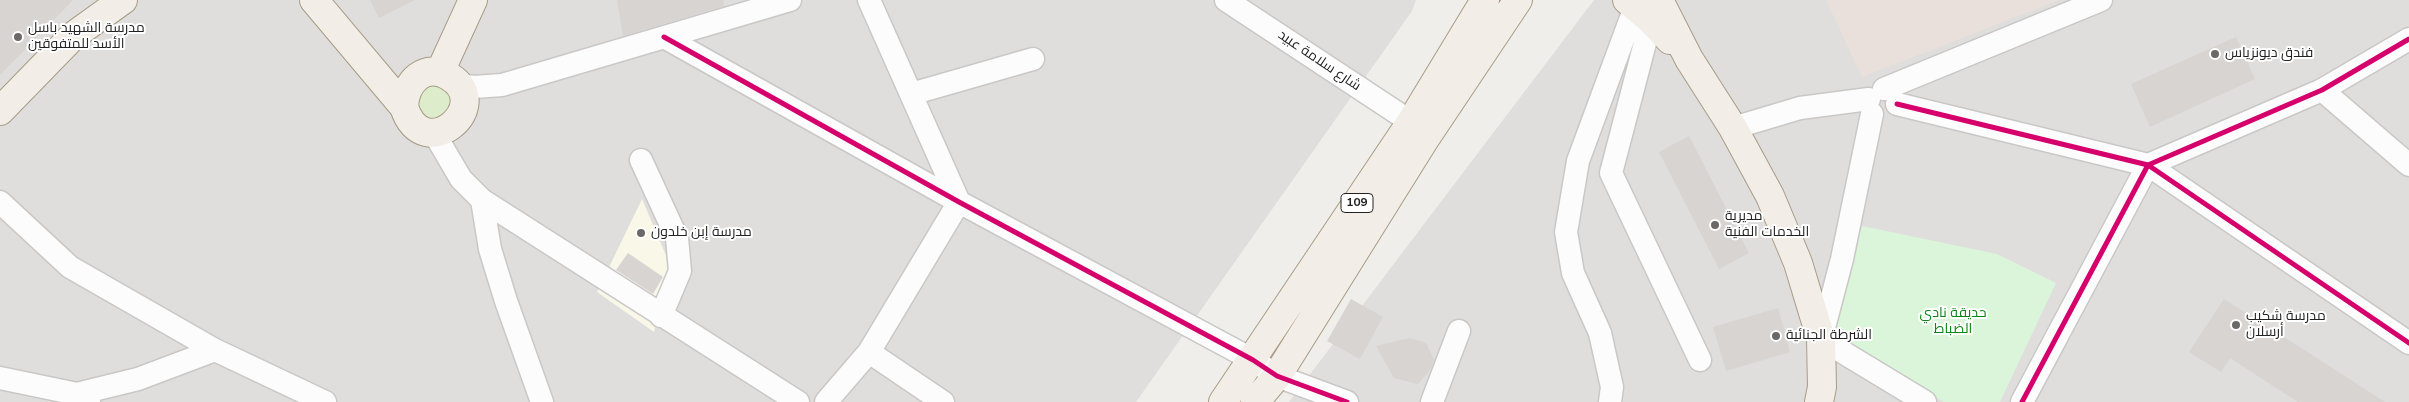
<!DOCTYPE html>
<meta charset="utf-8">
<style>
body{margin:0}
canvas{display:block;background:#f0eeeb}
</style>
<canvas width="2409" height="402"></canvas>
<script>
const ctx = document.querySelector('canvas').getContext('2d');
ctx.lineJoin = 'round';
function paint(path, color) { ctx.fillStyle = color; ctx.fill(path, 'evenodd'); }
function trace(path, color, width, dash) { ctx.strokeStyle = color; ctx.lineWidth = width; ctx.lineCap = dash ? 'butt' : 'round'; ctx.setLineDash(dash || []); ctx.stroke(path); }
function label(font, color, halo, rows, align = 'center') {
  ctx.font = font + ' "Nunito Sans",Cairo,sans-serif'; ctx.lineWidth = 4; ctx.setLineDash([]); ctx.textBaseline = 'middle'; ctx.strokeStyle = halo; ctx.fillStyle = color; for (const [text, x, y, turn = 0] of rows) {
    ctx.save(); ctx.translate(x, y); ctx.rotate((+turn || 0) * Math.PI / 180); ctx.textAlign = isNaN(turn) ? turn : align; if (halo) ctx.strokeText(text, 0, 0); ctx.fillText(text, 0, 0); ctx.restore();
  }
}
const residential = new Path2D(`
 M 0,0 L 1416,0 L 1412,11 L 1136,402 L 0,402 Z
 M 1594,0 L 2409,0 L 2409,402 L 1289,402 Z`);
const education = new Path2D(`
 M 642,199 L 671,267 L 654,332 L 597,292 Z`);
const military = new Path2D(`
 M 1826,0 L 2059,0 L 1862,77 Z`);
const grass = new Path2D(`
 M 424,84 L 448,85 L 454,108 L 434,121 L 423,117 L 416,106 Z`);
const park = new Path2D(`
 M 1862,226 L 1997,254 L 2056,283 L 2000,402 L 1944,402 L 1828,337 Z`);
const building = new Path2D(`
 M 0,0 L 73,0 L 0,75 Z
 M 370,0 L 415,0 L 379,18 Z
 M 617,0 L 723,0 L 724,6 L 623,36 Z
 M 2236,37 L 2255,79 L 2150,127 L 2131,84 Z
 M 1689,136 L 1749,253 L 1719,269 L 1659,152 Z
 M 628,253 L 663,277 L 653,294 L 616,270 Z
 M 1351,299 L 1383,317 L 1360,359 L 1327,341 Z
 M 2224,299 L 2309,353 L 2385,402 L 2298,402 L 2230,358 L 2221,372 L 2189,352 Z
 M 1778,308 L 1790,352 L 1726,371 L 1713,327 Z
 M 1410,338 L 1426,343 L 1434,360 L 1430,370 L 1418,384 L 1394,378 L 1376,346 Z`);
const minor = new Path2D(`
 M 1226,0 L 1411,122
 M 1651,20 L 1611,173 L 1700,360
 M 664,37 L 959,202 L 1253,360 L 1277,376 L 1347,402
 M 459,85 L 474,87 L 502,85 L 790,0
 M 1884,89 L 2101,0
 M 2322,90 L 2409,165
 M 911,94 L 1033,59
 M 1897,104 L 2148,165 L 2409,343
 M 1872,114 L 1842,259 L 1821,339 L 1925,402
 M 1733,128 L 1800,108 L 1869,99
 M 434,133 L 461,179 L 482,200 L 798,402
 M 641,160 L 677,238 L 680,271 L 661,316
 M 482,200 L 490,249 L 506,301 L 542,402
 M 0,202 L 70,267 L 215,350 L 325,402
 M 869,352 L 943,402
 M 0,378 L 77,394 L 89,401
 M 77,394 L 138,379 L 215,350
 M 826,402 L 869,352 L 959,202 L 869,0
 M 1432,402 L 1459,331
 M 1610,402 L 1612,387 L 1600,333 L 1573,273 L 1566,232 L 1578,161 L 1635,7
 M 2022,402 L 2148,165 L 2322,90 L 2409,39`);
const major = new Path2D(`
 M 314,0 L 404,107 C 424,168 495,105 450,77 C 425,61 405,82 404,107
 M 1627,0 L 1651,20 L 1670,40
 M 1659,0 L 1689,59 L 1733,128 L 1770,196 L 1798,263 L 1821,339 L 1822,387 L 1819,402
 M 440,72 L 473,0
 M 0,111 L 73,36 L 123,0
 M 1223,402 L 1411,122 L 1485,0
 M 1255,402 L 1277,376 L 1423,142 L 1518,0`);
const cycleway = new Path2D(`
 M 664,37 L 959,202 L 1253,360 L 1277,376 L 1347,402
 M 1897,104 L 2148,165 L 2409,343
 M 2022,402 L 2148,165 L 2322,90 L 2409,39`);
const markers = [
 [18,37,5,"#6a6968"],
 [2215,54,5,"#6a6968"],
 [1715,225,5,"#6a6968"],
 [641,233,5,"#6a6968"],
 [2236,325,5,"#6a6968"],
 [1776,336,5,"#6a6968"]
];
const shields = [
 [1357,203,32]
];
const shieldNames = [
 ["109",1357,203]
];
const poiNames = [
 ["مدرسة الشهيد باسل",28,29],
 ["الأسد للمتفوقين",28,45],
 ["فندق ديونزياس",2225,54],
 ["مديرية",1725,217],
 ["الخدمات الفنية",1725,233],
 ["مدرسة إبن خلدون",651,233],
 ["مدرسة شكيب",2246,317],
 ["أرسلان",2246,333],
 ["الشرطة الجنائية",1786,336]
];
const streetNames = [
 ["شارع سلامة عبيد",1319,61,34]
];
const parkNames = [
 ["حديقة نادي",1953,314],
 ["الضباط",1953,330]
];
paint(residential, '#dfdedc');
paint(education, '#f8f7e8');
paint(military, '#eae0db');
paint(grass, '#ddeccb');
paint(park, '#daf5da');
paint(building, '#d7d4d2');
trace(minor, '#c9c8c7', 25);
trace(major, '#a79c86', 30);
trace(minor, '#fdfcfc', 22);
trace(major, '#f3ede7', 28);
trace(cycleway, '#d6006c', 5);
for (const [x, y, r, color] of markers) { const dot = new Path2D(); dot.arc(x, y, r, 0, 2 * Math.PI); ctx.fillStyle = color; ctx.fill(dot); trace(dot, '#fff', 2); }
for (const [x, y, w] of shields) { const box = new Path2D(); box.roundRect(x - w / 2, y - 9.5, w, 19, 4); ctx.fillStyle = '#fff'; ctx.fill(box); trace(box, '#222', 1); }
label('bold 12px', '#222', null, shieldNames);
label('14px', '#222', '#fff', poiNames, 'left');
label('14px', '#222', '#fff', streetNames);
label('14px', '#0c8416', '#fff', parkNames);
</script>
